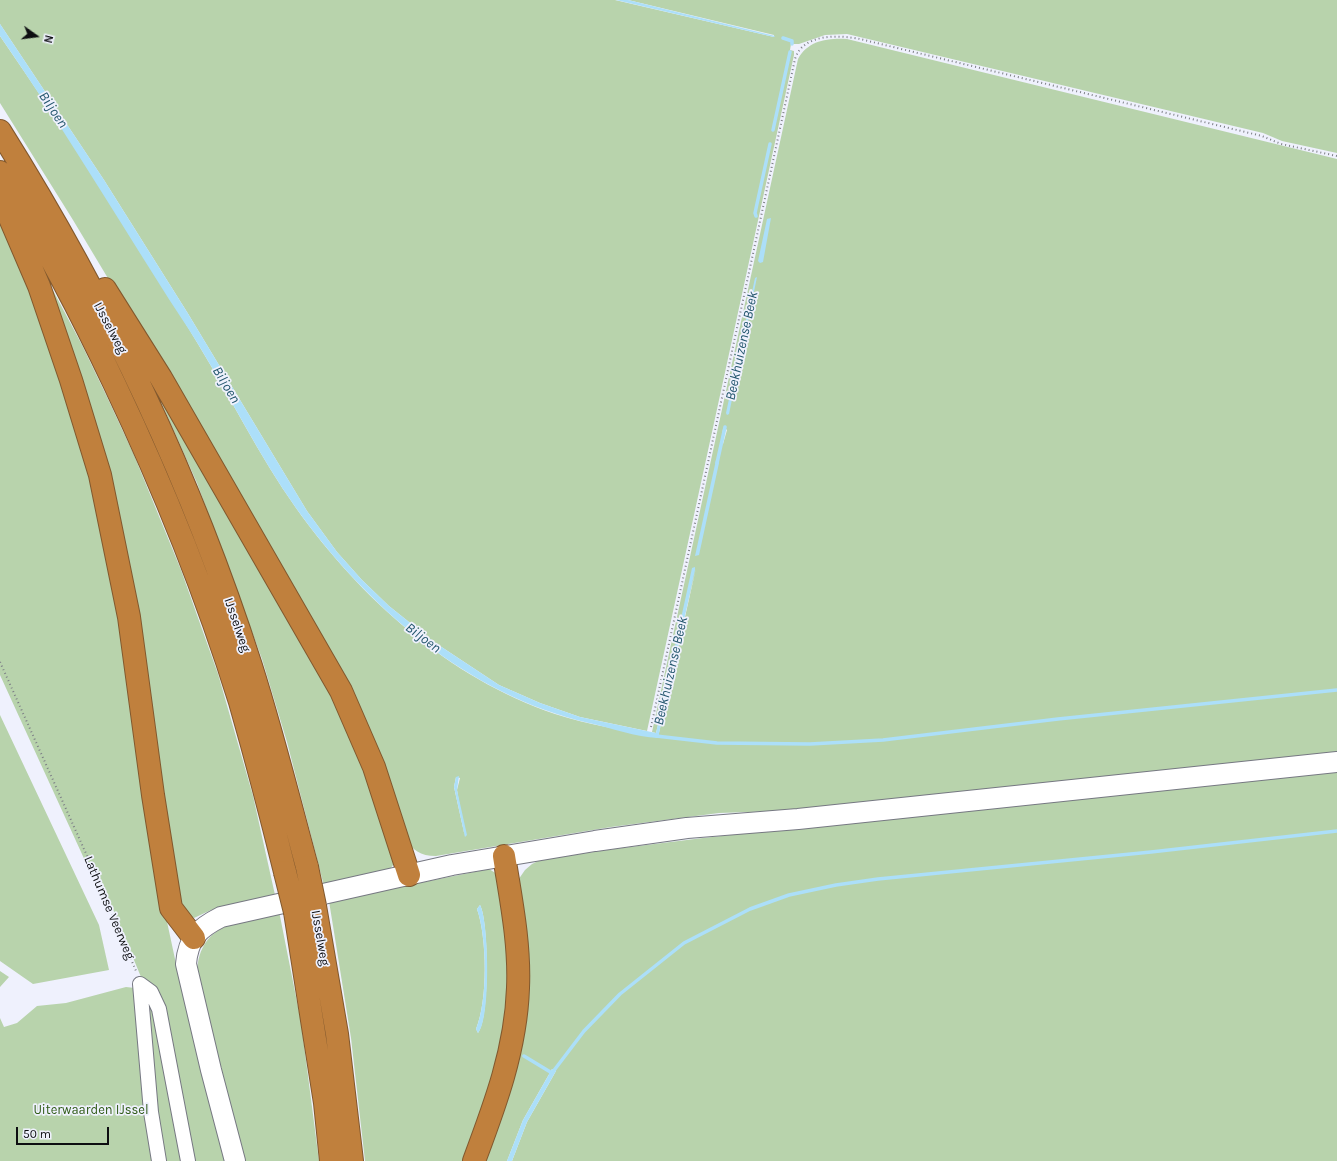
<!DOCTYPE html>
<style>
body{margin:0}
#map{position:relative;width:1337px;height:1161px;overflow:hidden;background:#eff1fd;font-family:Karla,sans-serif}
canvas{display:block}
.north{position:absolute;left:16px;top:16px;width:40px;height:40px;-webkit-text-stroke:3px #eff1fd;paint-order:stroke;rotate:104deg;font-size:11px;font-weight:700;line-height:16px;text-align:center;color:#0d0e11}
.north::after{content:'';display:block;margin:auto;width:14px;height:18px;background:#0d0e11;clip-path:polygon(50% 0,100% 100%,50% 72%,0 100%)}
.scale{position:absolute;left:16px;top:1127px;width:93px;height:18px;box-sizing:border-box;border:2px solid #0d0e11;border-top:0;padding-left:5px;font-size:12px;line-height:14px;white-space:nowrap;color:#0d0e11;-webkit-text-stroke:3px #eff1fd;paint-order:stroke}
</style>
<div id="map">
<canvas width="1337" height="1161"></canvas>
<div class="north">N</div>
<div class="scale">50 m</div>
</div>
<script>
const ctx = document.querySelector('canvas').getContext('2d');
ctx.lineJoin = 'round';
function paint(path, color) { ctx.fillStyle = color; ctx.fill(path, 'evenodd'); }
function trace(path, color, width, dash) { ctx.strokeStyle = color; ctx.lineWidth = width; ctx.lineCap = dash ? 'butt' : 'round'; ctx.setLineDash(dash || []); ctx.stroke(path); }
function label(font, color, halo, rows, align = 'center') {
  ctx.font = font + ' Karla,sans-serif'; ctx.lineWidth = 3.5; ctx.setLineDash([]); ctx.textBaseline = 'middle'; ctx.strokeStyle = halo; ctx.fillStyle = color; for (const [text, x, y, turn = 0] of rows) {
    ctx.save(); ctx.translate(x, y); ctx.rotate((+turn || 0) * Math.PI / 180); ctx.textAlign = isNaN(turn) ? turn : align; if (halo) ctx.strokeText(text, 0, 0); ctx.fillText(text, 0, 0); ctx.restore();
  }
}
const green = new Path2D(`
 M 0,0 L 615,0 L 774,37 L 774,35 L 628,0 L 1337,0 L 1337,153 L 1282,141 L 1263,133 L 847,34 L 825,35 L 799,44 L 791,44 L 790,50 L 794,51 L 794,55 L 647,731 L 580,717 L 540,703 L 499,685 L 434,642 L 389,606 L 362,580 L 337,552 L 307,511 L 187,312 L 104,180 L 0,24 Z
 M 0,36 C 69,136 135,239 198,344 C 231,398 259,456 296,508 C 360,598 449,678 555,714 C 588,725 624,730 658,737 L 696,568 L 656,733 L 652,732 L 798,59 C 808,41 826,38 847,39 L 1337,159 L 1337,753 L 808,810 L 719,813 L 611,827 L 436,856 C 420,856 413,850 404,838 L 175,390 L 73,220 L 0,103 ZM 725,428 L 727,430 L 723,444 L 721,445 L 723,429 ZM 456,777 L 460,778 L 457,790 L 465,837 L 454,787 Z
 M 0,217 L 53,348 L 110,552 L 157,875 L 178,973 L 228,1161 L 194,1161 L 160,995 L 156,988 L 141,977 L 98,873 L 92,876 L 0,675 Z
 M 22,232 L 82,345 L 108,399 L 134,455 L 181,570 L 218,674 L 253,796 L 275,895 L 211,910 L 194,918 L 179,910 L 130,565 L 104,458 Z
 M 154,386 L 336,692 L 396,857 L 393,865 L 388,872 L 324,886 L 287,742 L 262,659 L 197,483 Z
 M 0,715 L 99,925 L 109,970 L 33,984 L 0,961 Z
 M 1337,769 L 1337,1161 L 512,1161 L 527,1122 L 556,1071 L 552,1069 L 523,1120 L 507,1161 L 480,1161 L 506,1091 L 516,883 L 525,870 L 532,864 L 540,860 L 614,849 L 703,838 Z
 M 489,869 L 497,874 L 502,881 L 511,1014 L 468,1161 L 365,1161 L 351,1038 L 329,901 ZM 480,905 C 489,921 490,1020 478,1033 L 476,1029 C 488,1000 487,938 477,909 Z
 M 279,911 L 301,1022 L 319,1161 L 243,1161 L 197,977 C 197,923 238,922 279,911 Z
 M 0,971 L 9,977 L 0,987 Z
 M 126,987 L 135,988 L 155,1161 L 0,1161 L 0,1018 L 4,1027 L 17,1023 L 37,1006 L 66,1003 Z
 M 147,997 L 153,1011 L 182,1161 L 164,1161 L 154,1116 Z`);
const water = new Path2D(`
 M 616,0 L 628,0 L 775,36 L 774,37 Z
 M 0,24 L 104,180 L 187,312 L 307,511 L 337,552 L 362,580 L 389,606 L 434,642 L 499,685 L 540,703 L 580,717 L 656,733 L 692,568 L 695,567 L 695,570 L 658,738 C 636,737 611,728 589,723 C 468,695 367,607 296,508 C 259,456 231,398 198,344 C 186,324 172,305 160,285 C 107,201 56,117 0,36 Z
 M 771,218 L 763,262 L 760,263 L 758,261 L 767,219 Z
 M 757,277 L 729,414 L 727,415 L 726,413 L 755,278 Z
 M 716,460 L 718,460 L 719,463 L 699,555 L 695,556 Z
 M 459,776 L 457,790 L 467,835 L 465,837 L 454,787 L 456,777 Z
 M 480,905 C 489,921 491,1020 478,1033 L 476,1029 C 488,1000 487,938 477,909 Z
 M 552,1069 L 556,1071 L 527,1122 L 512,1161 L 507,1161 L 523,1120 Z`);
const stream = new Path2D(`
 M 783,38 L 792,41 L 792,44
 M 773,130 L 790,52
 M 756,216 L 755,213 L 770,144
 M 717,463 L 725,427
 M 656,736 L 717,743 L 810,744 L 883,740 L 1058,719 L 1337,690
 M 524,1056 L 552,1073 L 551,1074
 M 552,1073 L 584,1031 L 620,994 L 684,943 L 750,909 L 789,895 L 836,885 L 878,879 L 1151,852 L 1337,831`);
const path = new Path2D(`
 M 0,662 L 97,878 L 136,971
 M 651,727 L 795,59 C 803,33 839,35 860,39 L 1262,136 L 1281,144 L 1337,156`);
const street = new Path2D(`
 M 140,984 L 151,992 L 159,1009 L 188,1161
 M 140,984 L 151,1112 L 159,1161`);
const secondary = new Path2D(`
 M 235,1161 L 211,1070 L 186,964 C 188,938 199,928 221,917 L 452,865 L 595,841 L 687,828 L 798,819 L 1337,762`);
const highway = new Path2D(`
 M 0,131 C 105,298 191,479 251,666 C 272,732 289,800 307,867
 M 0,172 C 43,240 80,311 114,383 C 163,486 206,593 240,702 C 256,758 271,815 285,872
 M 0,195 L 39,286 L 71,380 L 100,475 L 129,617 L 153,795 L 171,908 L 194,938
 M 105,289 L 161,378 L 341,691 L 374,767 L 409,875
 M 315,906 L 337,1034 L 352,1161
 M 295,912 L 325,1103 L 331,1161
 M 474,1161 C 495,1105 516,1049 518,988 C 520,944 511,900 504,856`);
const highwayBridge = new Path2D(`
 M 307,867 L 315,906
 M 285,872 L 295,912`);
const streetNames = [
 ["IJsselweg",110,328,62],
 ["IJsselweg",237,625,71],
 ["Lathumse Veerweg",109,908,67],
 ["IJsselweg",320,938,80]
];
const parkNames = [
 ["Uiterwaarden IJssel",91,1110]
];
const waterNames = [
 ["Biljoen",53,110,56],
 ["Beekhuizense Beek",742,346,-78],
 ["Biljoen",226,385,59],
 ["Biljoen",423,638,37],
 ["Beekhuizense Beek",671,671,-77]
];
paint(green, '#b8d3ac');
paint(water, '#acdff9');
trace(stream, '#acdff9', 3.5);
trace(street, '#767882', 16);
trace(secondary, '#767882', 22);
trace(highway, '#81582e', 24);
trace(path, '#7d7f86', 2, [1, 3]);
trace(street, '#fff', 14);
trace(secondary, '#fff', 20);
trace(highway, '#c0803d', 22);
trace(highwayBridge, '#81582e', 24, []);
trace(highwayBridge, '#c0803d', 22);
label('13px', '#0d0e11', '#eff1fd', streetNames);
label('13px', '#2e5a15', '#eff1fd', parkNames);
label('italic 14px', '#23566d', '#eff1fd', waterNames);
</script>
